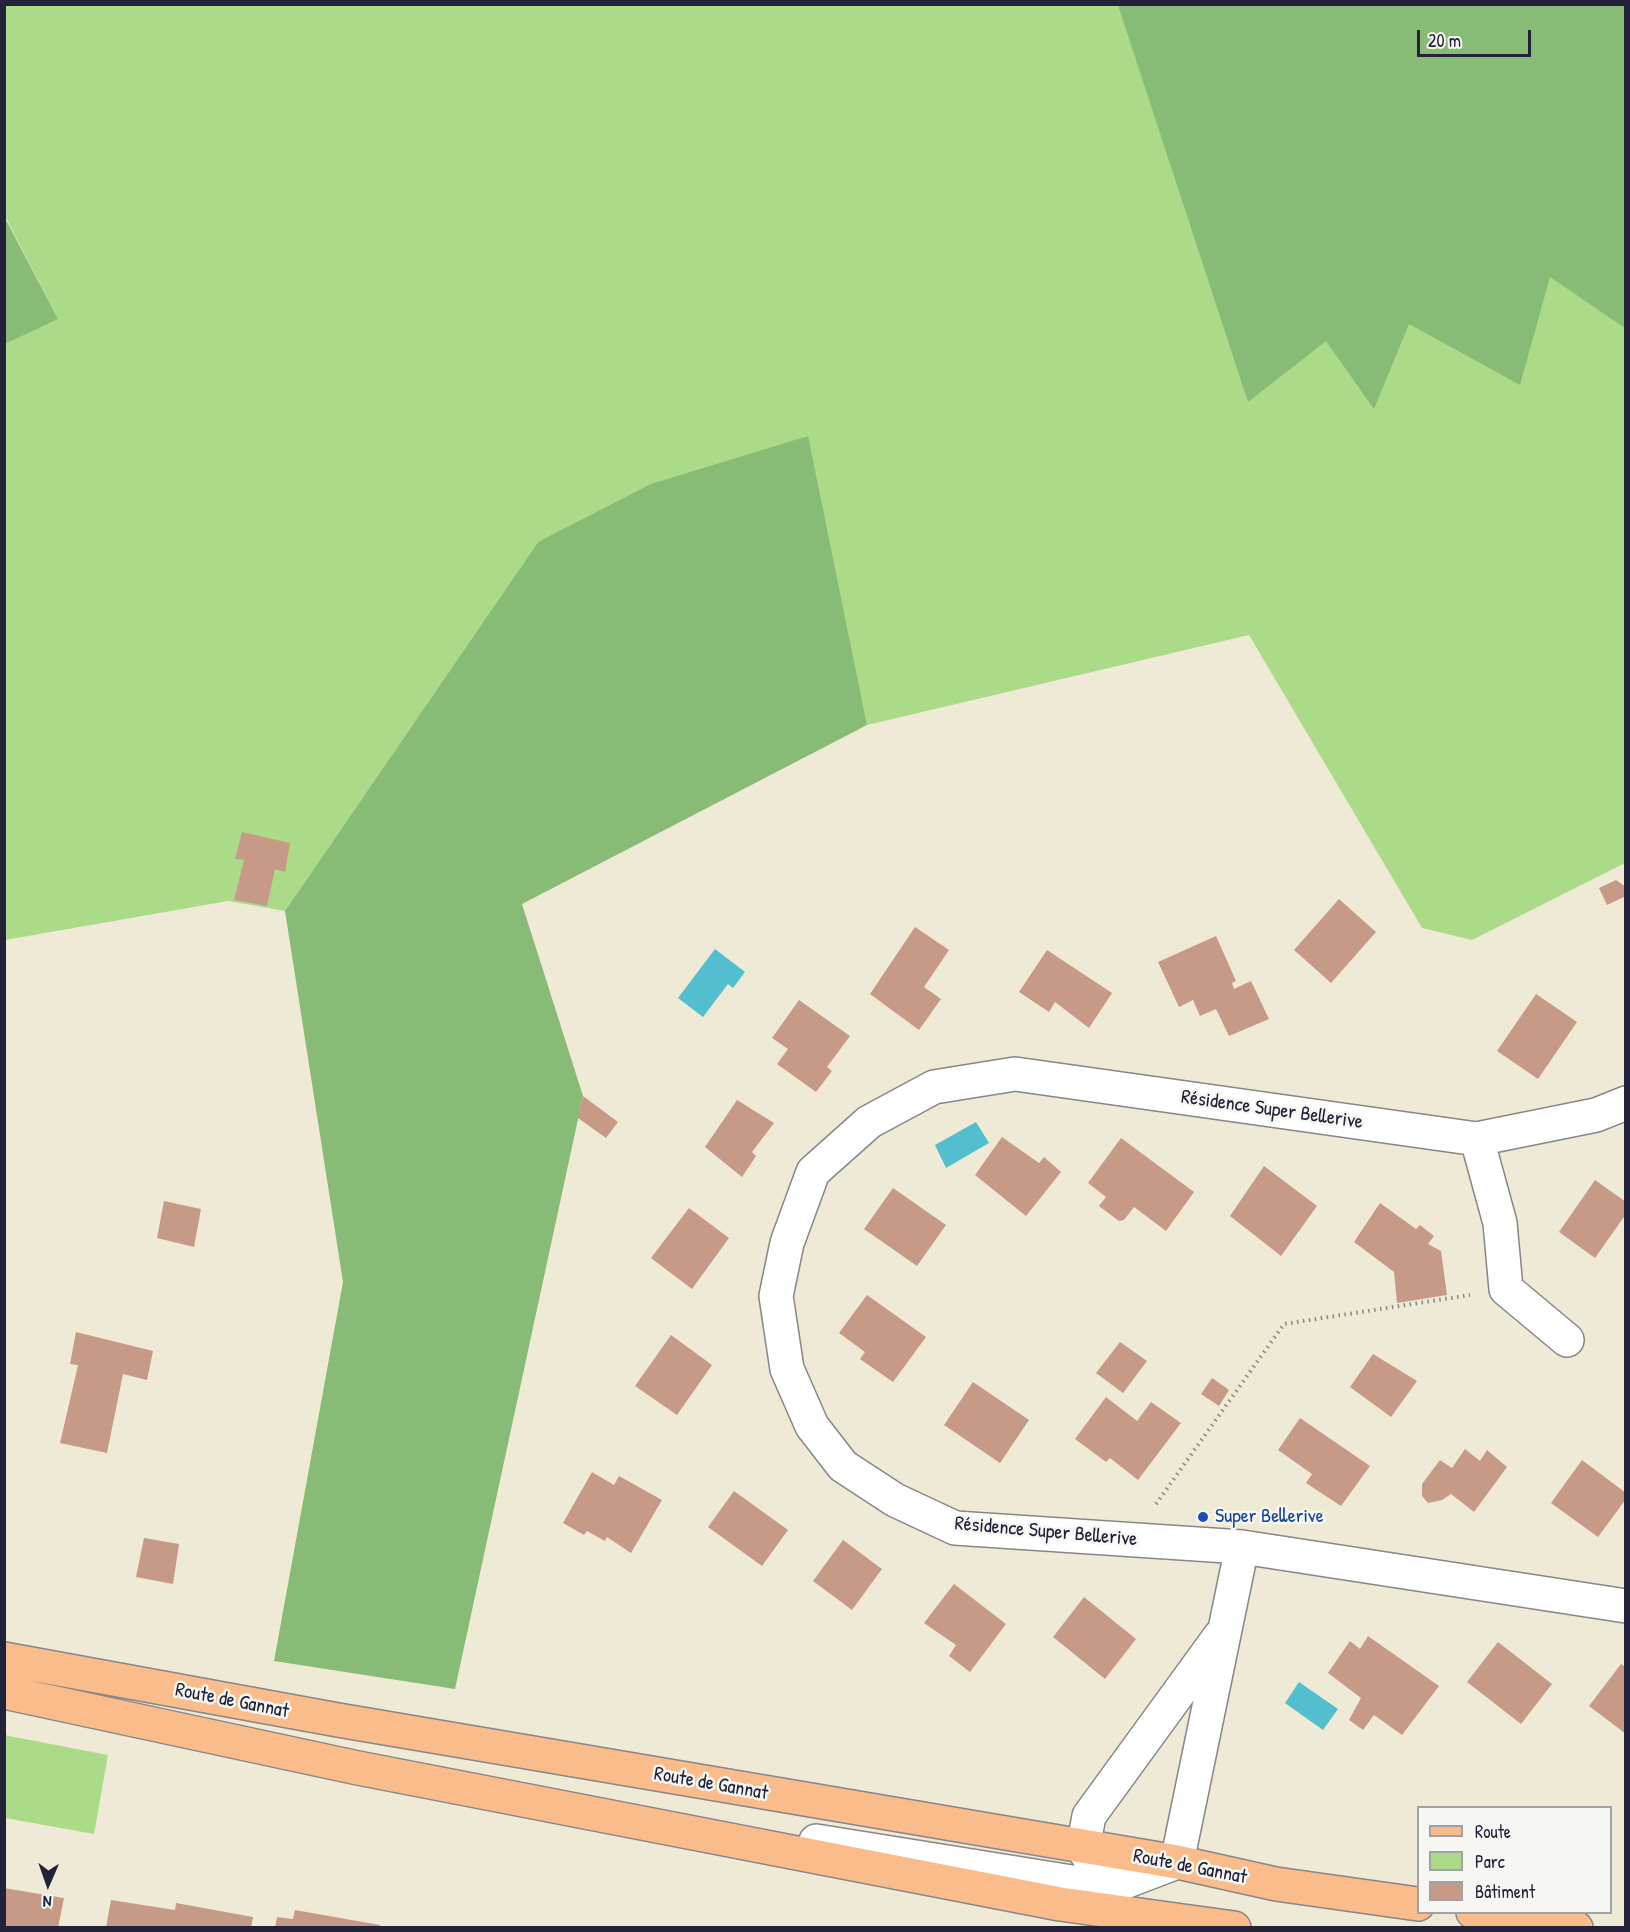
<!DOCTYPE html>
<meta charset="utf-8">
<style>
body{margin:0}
#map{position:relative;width:1630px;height:1932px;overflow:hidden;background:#efead6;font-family:"Patrick Hand",sans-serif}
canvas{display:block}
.frame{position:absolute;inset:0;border:6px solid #22223b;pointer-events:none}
.legend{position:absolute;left:1417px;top:1806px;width:195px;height:108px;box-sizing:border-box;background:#f6f6f2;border:2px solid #a1a1a9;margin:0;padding:8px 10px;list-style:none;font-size:18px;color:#22223b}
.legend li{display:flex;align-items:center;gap:12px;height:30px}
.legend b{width:30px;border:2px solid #a1a1a9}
.north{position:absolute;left:18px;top:1854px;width:60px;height:60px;-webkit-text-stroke:4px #f6f6f2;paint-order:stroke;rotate:182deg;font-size:16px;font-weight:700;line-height:24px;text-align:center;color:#22223b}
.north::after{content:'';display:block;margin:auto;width:21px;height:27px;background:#22223b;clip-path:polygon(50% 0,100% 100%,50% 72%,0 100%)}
.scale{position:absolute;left:1417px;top:30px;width:114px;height:27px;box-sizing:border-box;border:3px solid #22223b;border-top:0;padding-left:8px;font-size:18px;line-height:21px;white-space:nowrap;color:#22223b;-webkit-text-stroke:4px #f6f6f2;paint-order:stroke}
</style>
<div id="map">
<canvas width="1630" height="1932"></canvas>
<div class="frame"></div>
<ul class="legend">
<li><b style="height:8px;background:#f9bc8a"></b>Route</li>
<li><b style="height:16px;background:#abdb89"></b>Parc</li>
<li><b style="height:16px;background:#c79a88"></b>Bâtiment</li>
</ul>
<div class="north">N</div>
<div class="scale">20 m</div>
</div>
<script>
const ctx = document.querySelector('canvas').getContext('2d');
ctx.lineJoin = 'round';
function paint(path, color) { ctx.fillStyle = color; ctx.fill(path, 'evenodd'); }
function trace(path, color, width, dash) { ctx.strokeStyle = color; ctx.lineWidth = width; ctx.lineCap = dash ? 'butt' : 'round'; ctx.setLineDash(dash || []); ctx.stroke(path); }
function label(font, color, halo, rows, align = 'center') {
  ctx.font = font + ' "Patrick Hand",sans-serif'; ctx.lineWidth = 5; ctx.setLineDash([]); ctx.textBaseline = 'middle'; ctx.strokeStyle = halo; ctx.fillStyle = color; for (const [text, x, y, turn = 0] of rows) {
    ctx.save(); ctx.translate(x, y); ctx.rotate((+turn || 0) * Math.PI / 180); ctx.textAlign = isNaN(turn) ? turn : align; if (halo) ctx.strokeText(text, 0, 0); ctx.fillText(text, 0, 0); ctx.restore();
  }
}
const green = new Path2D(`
 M 5,5 L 1625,5 L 1625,863 L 1472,940 L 1422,928 L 1249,635 L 867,725 L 807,436 L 538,542 L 285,911 L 228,901 L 5,940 L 4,344 L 58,319 L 5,216 Z
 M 4,1735 L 108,1755 L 94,1834 L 5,1818 Z`);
const forest = new Path2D(`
 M 1118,5 L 1625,5 L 1625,328 L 1550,277 L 1520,385 L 1409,324 L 1374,409 L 1326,341 L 1248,402 Z
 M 4,216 L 58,319 L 5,344 L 4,344 Z
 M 808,436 L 867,725 L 522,904 L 583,1096 L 455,1689 L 274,1661 L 343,1282 L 285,911 L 538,542 L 651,484 Z`);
const water = new Path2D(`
 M 715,949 L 745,972 L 733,988 L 728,984 L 703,1017 L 678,998 Z
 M 976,1122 L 989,1143 L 946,1168 L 935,1145 Z
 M 1299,1682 L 1338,1709 L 1323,1730 L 1285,1703 Z`);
const building = new Path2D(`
 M 242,832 L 290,843 L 285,872 L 275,869 L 267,906 L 234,900 L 244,860 L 235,859 Z
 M 1616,880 L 1626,887 L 1626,896 L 1607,905 L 1599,888 Z
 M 1339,899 L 1376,932 L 1331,983 L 1294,950 Z
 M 915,927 L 949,950 L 924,987 L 941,999 L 919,1030 L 870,994 Z
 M 1216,936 L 1236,981 L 1232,983 L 1234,989 L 1251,981 L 1269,1019 L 1229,1036 L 1216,1009 L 1200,1016 L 1193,1000 L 1179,1007 L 1158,962 Z
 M 1047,950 L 1112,993 L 1089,1028 L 1055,1002 L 1049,1012 L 1019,992 Z
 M 1536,994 L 1577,1022 L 1538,1079 L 1497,1051 Z
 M 799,1000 L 850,1036 L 827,1067 L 832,1071 L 816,1092 L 777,1064 L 788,1049 L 772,1038 Z
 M 583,1096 L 618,1122 L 606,1138 L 578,1118 Z
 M 737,1100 L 774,1123 L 752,1152 L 756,1156 L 742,1177 L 705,1147 Z
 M 1002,1137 L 1039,1163 L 1044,1157 L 1061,1172 L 1026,1216 L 975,1175 Z
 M 1121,1138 L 1194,1192 L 1166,1231 L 1134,1207 L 1124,1220 L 1119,1221 L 1099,1206 L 1106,1197 L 1088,1183 Z
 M 1264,1166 L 1317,1206 L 1281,1256 L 1230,1216 Z
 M 1595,1180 L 1626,1202 L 1626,1214 L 1595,1258 L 1559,1232 Z
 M 893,1188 L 946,1225 L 917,1266 L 864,1229 Z
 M 164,1201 L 201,1209 L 194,1247 L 157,1238 Z
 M 1380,1203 L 1416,1229 L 1420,1225 L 1434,1236 L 1428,1244 L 1441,1251 L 1447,1295 L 1397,1303 L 1394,1272 L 1354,1242 Z
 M 689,1208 L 729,1238 L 692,1289 L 651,1258 Z
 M 867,1295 L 926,1337 L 893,1382 L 860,1359 L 865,1352 L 839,1333 Z
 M 76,1332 L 153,1351 L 147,1380 L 123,1374 L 107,1453 L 60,1443 L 78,1365 L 70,1364 Z
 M 671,1335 L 712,1365 L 677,1415 L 635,1386 Z
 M 1120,1342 L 1147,1361 L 1123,1393 L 1096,1373 Z
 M 1373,1354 L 1417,1381 L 1391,1417 L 1350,1387 Z
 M 1212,1378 L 1229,1390 L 1219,1406 L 1201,1394 Z
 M 973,1382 L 1029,1420 L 1000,1463 L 944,1425 Z
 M 1106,1397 L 1137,1421 L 1151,1402 L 1181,1423 L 1138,1480 L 1110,1458 L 1106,1462 L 1075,1439 Z
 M 1300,1418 L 1370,1466 L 1341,1506 L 1306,1483 L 1312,1474 L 1278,1450 Z
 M 1465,1449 L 1480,1461 L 1487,1450 L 1507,1467 L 1474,1512 L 1451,1494 L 1442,1500 L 1428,1503 L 1422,1496 L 1422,1484 L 1440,1460 L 1452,1468 Z
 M 1582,1460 L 1626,1493 L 1626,1499 L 1598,1537 L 1551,1503 Z
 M 592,1472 L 614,1485 L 619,1476 L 662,1500 L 631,1553 L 607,1537 L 605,1541 L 587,1531 L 584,1535 L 563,1523 Z
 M 734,1491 L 788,1530 L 762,1566 L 708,1527 Z
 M 144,1538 L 179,1544 L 173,1584 L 136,1577 Z
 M 843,1540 L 882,1569 L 852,1610 L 813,1581 Z
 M 954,1584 L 1006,1624 L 970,1672 L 949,1656 L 956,1645 L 924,1623 Z
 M 1084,1597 L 1136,1639 L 1105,1679 L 1053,1637 Z
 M 1368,1636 L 1439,1686 L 1402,1735 L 1374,1715 L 1363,1730 L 1349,1720 L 1361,1698 L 1328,1673 L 1350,1641 L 1360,1649 Z
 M 1498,1642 L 1552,1684 L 1521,1724 L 1467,1682 Z
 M 1621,1664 L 1626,1667 L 1626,1734 L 1589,1706 Z
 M 4,1888 L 64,1898 L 58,1928 L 4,1928 Z
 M 111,1900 L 175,1910 L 176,1903 L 253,1917 L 251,1928 L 106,1928 Z
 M 295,1910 L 380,1925 L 379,1928 L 275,1928 L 277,1917 L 293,1919 Z`);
const path = new Path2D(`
 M 1156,1504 L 1284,1324 L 1470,1295`);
const minor = new Path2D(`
 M 1626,1103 L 1596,1115 L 1477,1139 L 1015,1074 L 934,1087 L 869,1122 L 813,1172 L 787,1243 L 776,1296 L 787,1369 L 812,1426 L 843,1466 L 895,1500 L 955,1528 L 1242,1547 L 1626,1606
 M 1477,1139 L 1500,1223 L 1506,1289 L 1567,1340
 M 816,1841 L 1109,1888 L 1177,1862 L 1242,1547
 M 1097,1870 L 1083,1848 L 1089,1816 L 1220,1636`);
const major = new Path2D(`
 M 4,1659 L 338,1720 L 1177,1862 L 1276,1884 L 1418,1904
 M 4,1692 L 358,1768 L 1060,1904 L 1234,1928
 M 1473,1912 L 1576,1928`);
const markers = [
 [1203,1517,6,"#1a4fb4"]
];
const streetNames = [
 ["Résidence Super Bellerive",1272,1110,8],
 ["Résidence Super Bellerive",1046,1532,5],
 ["Route de Gannat",232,1701,11],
 ["Route de Gannat",711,1784,10],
 ["Route de Gannat",1190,1867,11]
];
const transitNames = [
 ["Super Bellerive",1215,1517]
];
paint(green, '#abdb89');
paint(forest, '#88bb75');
paint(water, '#53becf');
paint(building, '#c79a88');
trace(minor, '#888688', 36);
trace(major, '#888688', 36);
trace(path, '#888688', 4, [1.5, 4.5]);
trace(minor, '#fff', 33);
trace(major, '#f9bc8a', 33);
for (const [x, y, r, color] of markers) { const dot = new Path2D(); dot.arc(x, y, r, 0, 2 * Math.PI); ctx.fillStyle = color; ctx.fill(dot); trace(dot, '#f6f6f2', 2); }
label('20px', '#22223b', '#f6f6f2', streetNames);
label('20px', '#164399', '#f6f6f2', transitNames, 'left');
</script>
